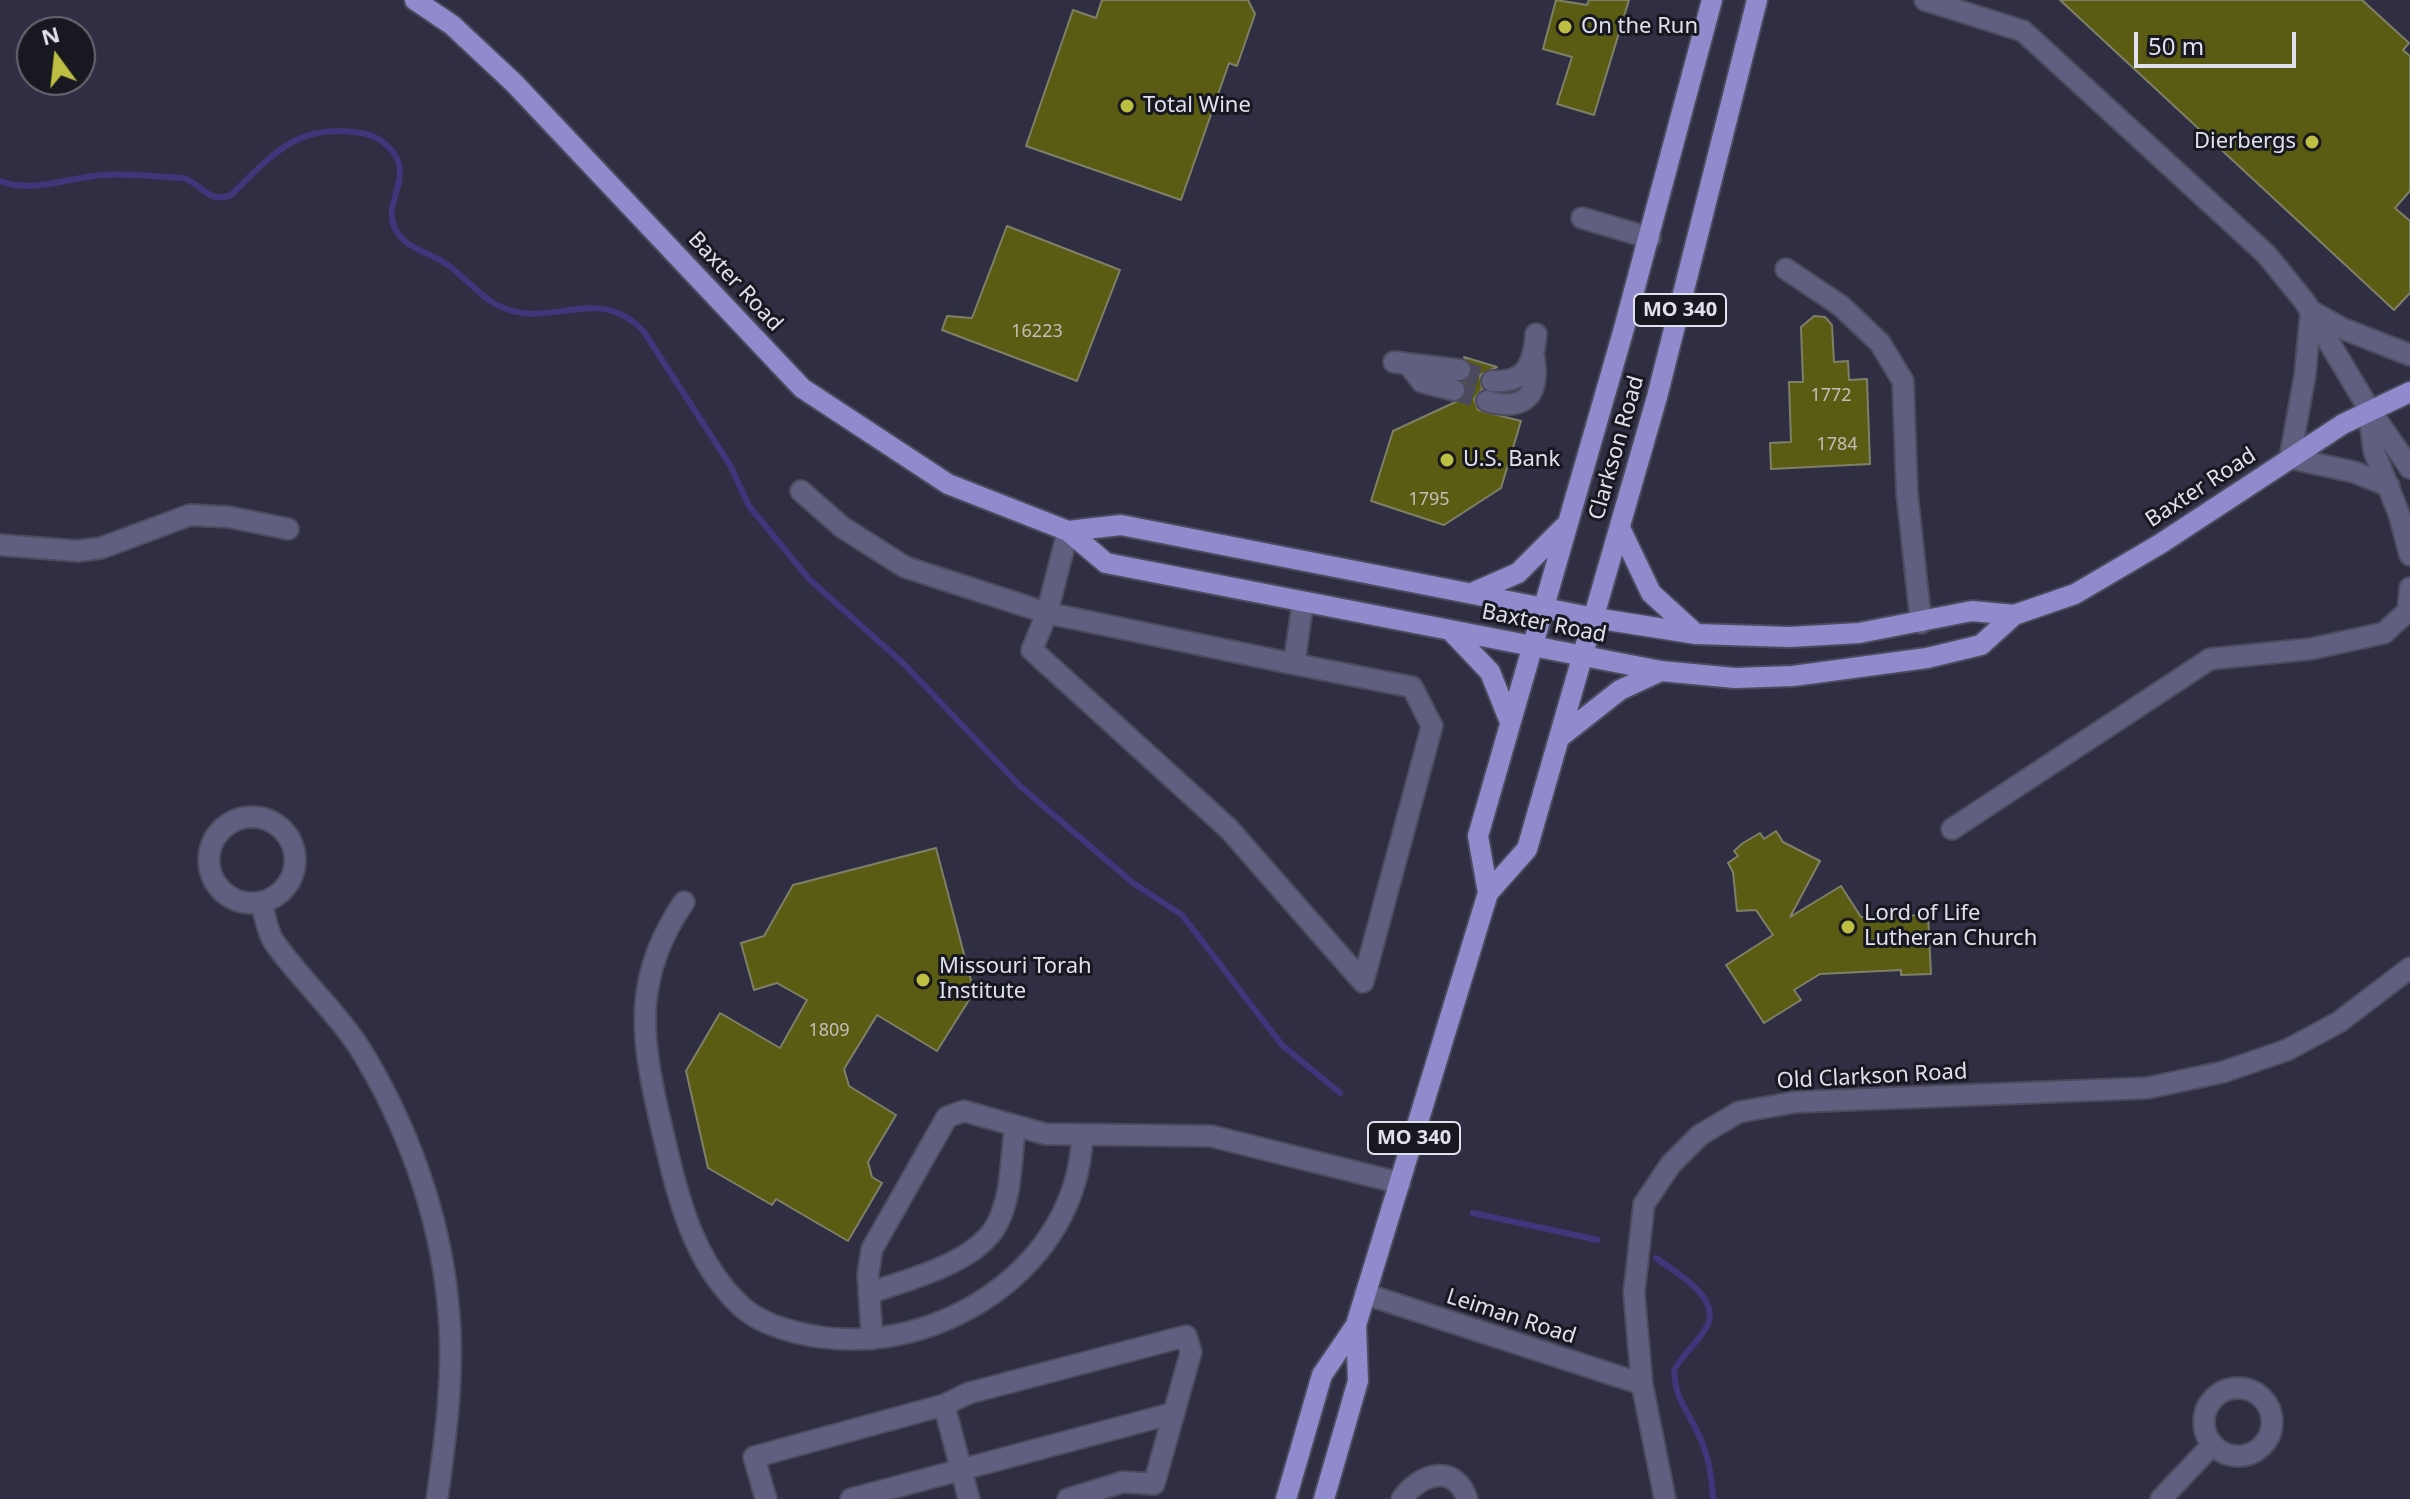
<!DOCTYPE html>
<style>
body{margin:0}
#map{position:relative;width:2410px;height:1499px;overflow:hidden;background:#302e43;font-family:"Noto Sans",sans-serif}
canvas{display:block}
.north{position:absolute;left:16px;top:16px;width:80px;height:80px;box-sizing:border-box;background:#181821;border:2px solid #686873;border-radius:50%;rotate:345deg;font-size:22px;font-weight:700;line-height:32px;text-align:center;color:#e1e1ee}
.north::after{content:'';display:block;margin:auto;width:28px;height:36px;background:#bdbf43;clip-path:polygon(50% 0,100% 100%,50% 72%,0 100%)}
.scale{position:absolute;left:2134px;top:32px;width:162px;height:36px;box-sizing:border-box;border:4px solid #e1e1ee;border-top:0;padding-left:10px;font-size:24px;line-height:28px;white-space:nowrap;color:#e1e1ee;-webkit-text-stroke:6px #181821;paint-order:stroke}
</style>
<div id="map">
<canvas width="2410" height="1499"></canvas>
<div class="north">N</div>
<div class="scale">50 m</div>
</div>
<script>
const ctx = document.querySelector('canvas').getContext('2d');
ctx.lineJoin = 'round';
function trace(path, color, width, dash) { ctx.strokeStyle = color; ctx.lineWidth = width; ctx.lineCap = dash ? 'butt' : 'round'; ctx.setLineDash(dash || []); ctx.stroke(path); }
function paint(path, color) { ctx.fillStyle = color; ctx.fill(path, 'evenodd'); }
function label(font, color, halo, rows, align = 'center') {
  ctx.font = font + ' "Noto Sans",sans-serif'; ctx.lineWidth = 6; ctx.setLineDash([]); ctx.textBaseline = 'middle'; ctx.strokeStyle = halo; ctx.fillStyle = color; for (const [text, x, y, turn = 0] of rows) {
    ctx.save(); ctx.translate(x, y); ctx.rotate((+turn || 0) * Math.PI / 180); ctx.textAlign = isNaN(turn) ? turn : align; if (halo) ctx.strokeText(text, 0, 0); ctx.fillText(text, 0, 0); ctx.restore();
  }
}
const stream = new Path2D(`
 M 0,181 C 33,194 69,177 103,175 C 130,173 158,177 184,178 C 203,185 208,204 231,195 C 273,154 298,122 361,133 C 376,135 392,146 398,161 C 407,185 381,209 397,232 C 408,249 427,252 443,262 C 462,273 476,293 495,304 C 549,334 596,280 644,332 L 730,465 L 749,506 L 809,579 L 904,664 L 1020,786 L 1133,883 L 1182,915 L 1282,1045 L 1340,1093
 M 1473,1213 L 1598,1240
 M 1656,1258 C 1673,1271 1720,1296 1708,1324 C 1700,1342 1682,1353 1674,1371 C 1675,1394 1683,1405 1694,1425 C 1706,1447 1712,1473 1713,1499`);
const building = new Path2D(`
 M 1102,0 L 1248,0 L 1255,14 L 1237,66 L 1229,63 L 1181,200 L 1026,146 L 1073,10 L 1096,18 Z
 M 1556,0 L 1587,5 L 1589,0 L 1629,0 L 1594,115 L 1557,104 L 1572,57 L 1543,49 Z
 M 2060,0 L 2362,0 L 2409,43 L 2403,50 L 2410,56 L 2410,191 L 2395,208 L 2410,221 L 2410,293 L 2394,310 Z
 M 1007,226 L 1120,270 L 1077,381 L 942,330 L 947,316 L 972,318 Z
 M 1814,316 L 1825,317 L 1832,325 L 1834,362 L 1848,361 L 1849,380 L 1867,379 L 1870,464 L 1771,469 L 1770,443 L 1791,442 L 1789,382 L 1803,382 L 1801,327 Z
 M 1464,357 L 1497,367 L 1480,375 L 1482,389 L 1474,399 L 1478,410 L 1521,421 L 1501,488 L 1444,525 L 1371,501 L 1393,431 L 1464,398 L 1464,382 L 1473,371 Z
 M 1776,831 L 1783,842 L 1820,861 L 1790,917 L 1841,886 L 1861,917 L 1928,915 L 1931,974 L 1901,975 L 1901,970 L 1820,974 L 1794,990 L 1801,1000 L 1764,1023 L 1726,965 L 1773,935 L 1756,910 L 1737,911 L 1733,872 L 1728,863 L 1738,856 L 1734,851 L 1743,843 L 1760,833 L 1764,839 Z
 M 936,848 L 974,992 L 937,1051 L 877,1015 L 844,1069 L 849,1086 L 896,1115 L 868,1162 L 872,1177 L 882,1183 L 848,1241 L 776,1199 L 772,1205 L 708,1168 L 686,1071 L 720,1013 L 780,1048 L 807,1000 L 777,983 L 754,990 L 741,943 L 764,936 L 793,885 Z`);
const minorTunnel = new Path2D(`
 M 1460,370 L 1492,381
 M 1454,390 L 1487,401`);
const minor = new Path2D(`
 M 1925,0 L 2023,31 L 2266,254 L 2305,302 L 2369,409 L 2410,468
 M 1582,218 L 1650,238
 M 1786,269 L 1841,306 L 1880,343 L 1903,381 L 1907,493 L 1921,623
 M 1394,362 L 1460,370
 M 1408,364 L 1422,382 L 1454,390
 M 1492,381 C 1526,384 1534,363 1536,334
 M 1487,401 C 1525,412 1540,395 1534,358
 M 2369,413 L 2374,451 L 2399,514 L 2410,555
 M 2389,486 L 2354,472 L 2290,458 L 2305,375 L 2311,311 L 2341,328 L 2410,355
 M 801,491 L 842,527 L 905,567 L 1047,613 L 1032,650 L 1229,829 L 1363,982 L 1432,726 L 1412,687 L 1294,664 L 1303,602
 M 1068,531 L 1047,613 L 1294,664
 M 0,545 L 78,551 L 101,548 L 190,515 L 229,517 L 288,529
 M 2408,610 L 2410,588
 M209 860a43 43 0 1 1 86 0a43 43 0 1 1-86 0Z
 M 1952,829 L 2210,659 L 2310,649 L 2384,633 L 2410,609
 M 261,902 C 265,914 267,932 274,942 C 300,979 334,1009 359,1047 C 406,1122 440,1215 448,1304 C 455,1368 446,1436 437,1499
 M 684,902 C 634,975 640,1033 659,1116 C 675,1183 688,1258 742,1307 C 762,1325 794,1333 820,1337 C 942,1355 1078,1265 1082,1137
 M 869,1293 C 907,1280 977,1263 997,1224 C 1012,1196 1011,1158 1015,1127
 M 1365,1294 L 1642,1384
 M 872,1339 L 868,1274 L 872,1249 L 947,1117 L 964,1111 L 1045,1134 L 1211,1136 L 1400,1183
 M2204 1422a34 34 0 1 1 68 0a34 34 0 1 1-68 0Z
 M 944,1405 L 969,1393 L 1186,1336 L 1191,1352 L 1154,1484 L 1123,1482 L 1068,1499
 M 766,1499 L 754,1457 L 944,1405 L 969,1499
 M 851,1499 L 1174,1413
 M 1402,1499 C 1420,1473 1455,1463 1467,1499
 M 1665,1499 L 1642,1384 L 1634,1293 L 1644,1204 L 1671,1164 L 1700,1135 L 1739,1112 L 1796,1102 L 2147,1088 L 2223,1072 L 2287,1050 L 2339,1022 L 2410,968
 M 2161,1499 L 2212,1445`);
const major = new Path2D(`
 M 415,0 L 452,25 L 514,83 L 802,388 L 948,484 L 1068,531 L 1106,563 L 1661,671 L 1735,678 L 1793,676 L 1927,658 L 1981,645 L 2014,615 L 2075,594 L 2160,544 L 2343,424 L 2410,392
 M 1620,528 L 1651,593 L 1696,634
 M 1068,531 L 1121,525 L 1595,618 L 1696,634 L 1790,637 L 1859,633 L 1972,611 L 2014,615
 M 1472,593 L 1518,573 L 1564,527
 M 1451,631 L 1490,672 L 1510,722
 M 1559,738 L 1620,690 L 1661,671
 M 1488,893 L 1478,836 L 1623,332 L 1712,0
 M 1286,1499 L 1322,1375 L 1356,1325 L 1488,893 L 1527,849 L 1657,397 L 1757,0
 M 1324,1499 L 1358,1381 L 1356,1325`);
const markers = [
 [1565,27,8,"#bdbf43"],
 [1127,106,8,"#bdbf43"],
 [2312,142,8,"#bdbf43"],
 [1447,460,8,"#bdbf43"],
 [1848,927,8,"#bdbf43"],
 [923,980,8,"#bdbf43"]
];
const numberNames = [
 ["16223",1037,332],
 ["1772",1831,396],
 ["1784",1837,445],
 ["1795",1429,500],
 ["1809",829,1031]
];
const shields = [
 [1680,310,92],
 [1414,1138,92]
];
const shieldNames = [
 ["MO 340",1680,310],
 ["MO 340",1414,1138]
];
const poiNames = [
 ["On the Run",1581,27],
 ["Total Wine",1143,106],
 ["Dierbergs",2296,142,"right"],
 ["U.S. Bank",1463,460],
 ["Lord of Life",1864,914],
 ["Lutheran Church",1864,939],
 ["Missouri Torah",939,967],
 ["Institute",939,992]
];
const streetNames = [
 ["Baxter Road",735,282,47],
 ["Clarkson Road",1617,448,-74],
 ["Baxter Road",2201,488,-33],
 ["Baxter Road",1544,624,11],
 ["Old Clarkson Road",1872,1077,-3],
 ["Leiman Road",1511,1317,18]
];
trace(stream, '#41367c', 6);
paint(building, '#5b5c13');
trace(building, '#7e8067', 2);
trace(minorTunnel, '#4b495d', 20, [20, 10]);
trace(minor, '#4c4b5e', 24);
trace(major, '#4c4b5e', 24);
trace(minor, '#615f80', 20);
trace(major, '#908bcd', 20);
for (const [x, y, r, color] of markers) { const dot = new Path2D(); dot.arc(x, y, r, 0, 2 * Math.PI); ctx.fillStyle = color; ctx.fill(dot); trace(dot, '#181821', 3); }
label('18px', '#c0c0b7', null, numberNames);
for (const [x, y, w] of shields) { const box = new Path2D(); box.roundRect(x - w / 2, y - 16, w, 32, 6); ctx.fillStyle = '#181821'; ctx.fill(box); trace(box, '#e1e1ee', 2); }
label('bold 20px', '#e1e1ee', null, shieldNames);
label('22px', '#e1e1ee', '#181821', poiNames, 'left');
label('22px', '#e1e1ee', '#181821', streetNames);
</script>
